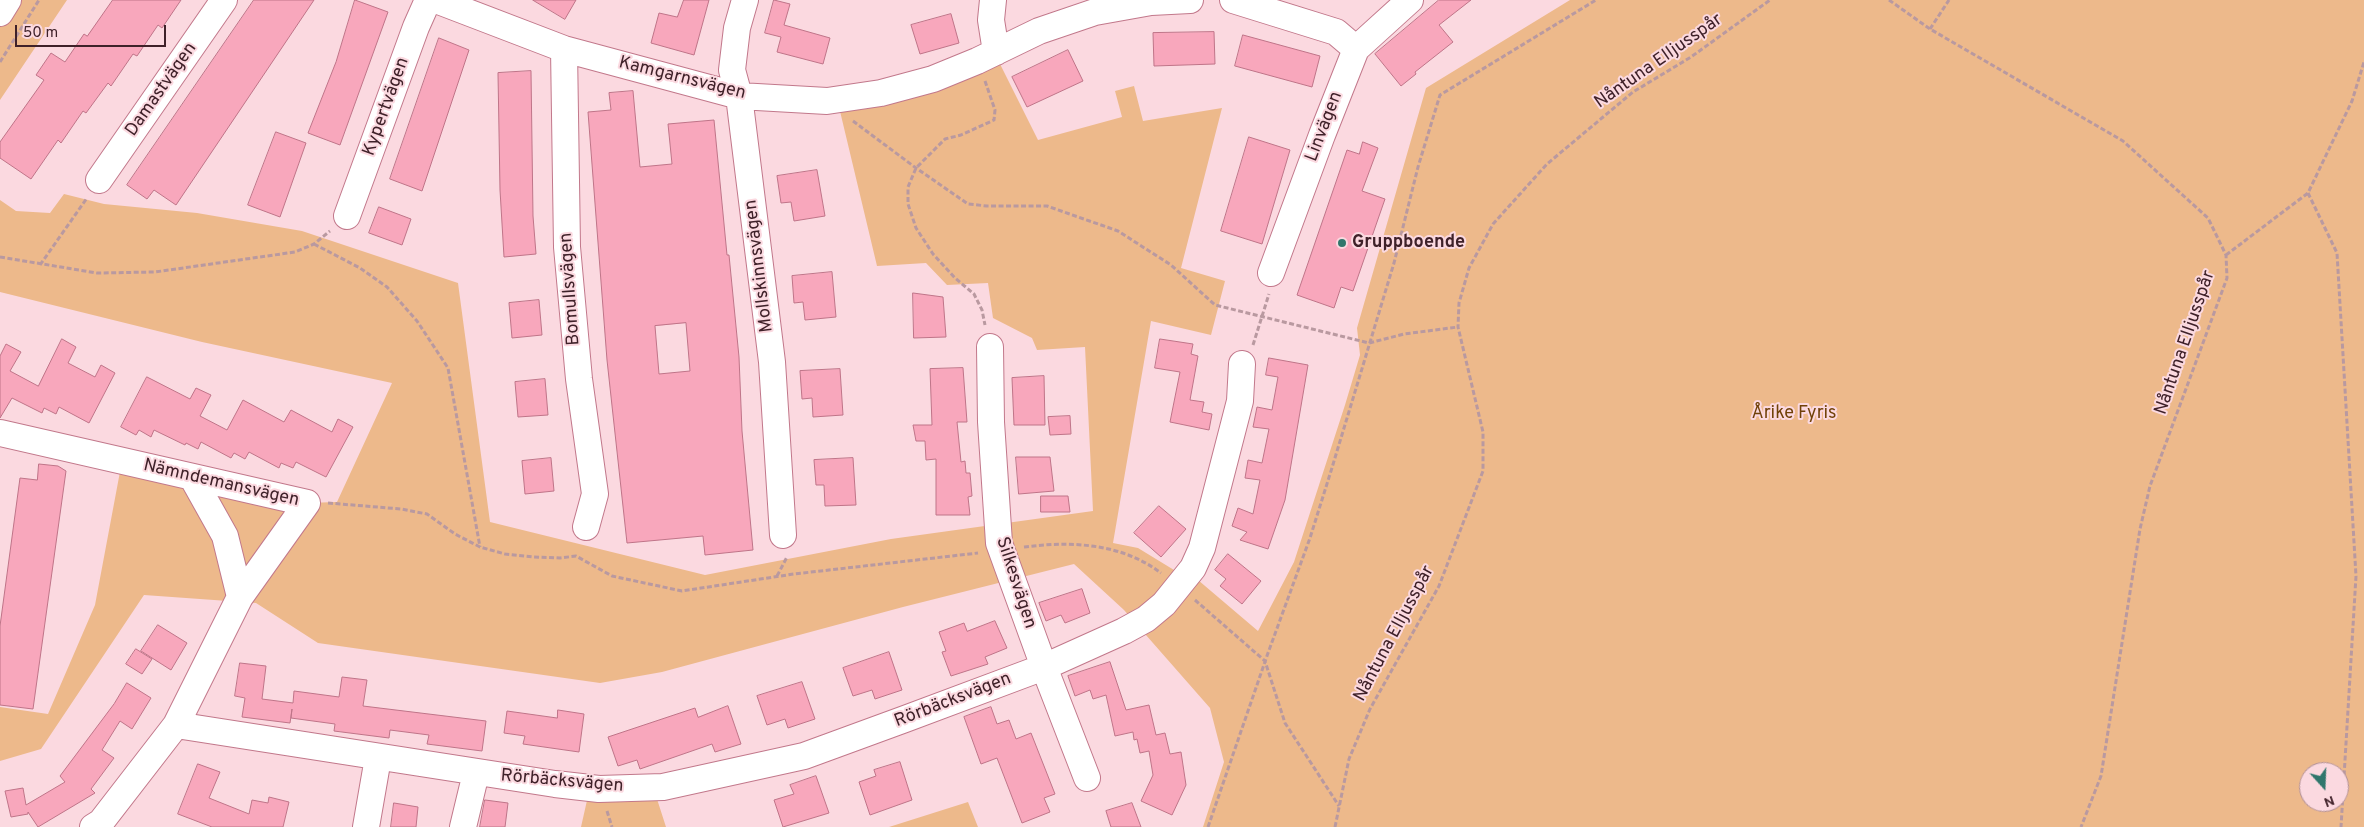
<!DOCTYPE html>
<meta charset="utf-8">
<style>
body{margin:0}
#map{position:relative;width:2364px;height:827px;overflow:hidden;background:#fbd9e0;font-family:Overpass,sans-serif}
canvas{display:block}
.north{position:absolute;left:2299px;top:762px;width:50px;height:50px;box-sizing:border-box;background:#fbd9e0;border:1px solid #b08f97;border-radius:50%;rotate:160deg;font-size:14px;font-weight:700;line-height:20px;text-align:center;color:#3f2129}
.north::after{content:'';display:block;margin:auto;width:18px;height:22px;background:#30766c;clip-path:polygon(50% 0,100% 100%,50% 72%,0 100%)}
.scale{position:absolute;left:15px;top:25px;width:151px;height:22px;box-sizing:border-box;border:2px solid #3f2129;border-top:0;padding-left:6px;font-size:15px;line-height:18px;white-space:nowrap;color:#3f2129;-webkit-text-stroke:4px #fbd9e0;paint-order:stroke}
</style>
<div id="map">
<canvas width="2364" height="827"></canvas>
<div class="north">N</div>
<div class="scale">50 m</div>
</div>
<script>
const ctx = document.querySelector('canvas').getContext('2d');
ctx.lineJoin = 'round';
function paint(path, color) { ctx.fillStyle = color; ctx.fill(path, 'evenodd'); }
function trace(path, color, width, dash) { ctx.strokeStyle = color; ctx.lineWidth = width; ctx.lineCap = dash ? 'butt' : 'round'; ctx.setLineDash(dash || []); ctx.stroke(path); }
function label(font, color, halo, rows, align = 'center') {
  ctx.font = font + ' Overpass,sans-serif'; ctx.lineWidth = 4; ctx.setLineDash([]); ctx.textBaseline = 'middle'; ctx.strokeStyle = halo; ctx.fillStyle = color; for (const [text, x, y, turn = 0] of rows) {
    ctx.save(); ctx.translate(x, y); ctx.rotate((+turn || 0) * Math.PI / 180); ctx.textAlign = isNaN(turn) ? turn : align; if (halo) ctx.strokeText(text, 0, 0); ctx.fillText(text, 0, 0); ctx.restore();
  }
}
const green = new Path2D(`
 M 0,0 L 67,0 L 0,100 Z
 M 1570,0 L 2364,0 L 2364,827 L 1203,827 L 1224,762 L 1210,708 L 1124,610 L 1074,564 L 903,607 L 662,672 L 600,683 L 318,643 L 256,603 L 144,595 L 41,749 L 0,761 L 0,707 L 48,714 L 95,605 L 122,461 L 307,503 L 337,502 L 392,383 L 202,342 L 0,292 L 0,200 L 16,211 L 50,213 L 64,194 L 104,204 L 197,213 L 302,231 L 458,283 L 490,522 L 705,575 L 891,539 L 1093,511 L 1085,347 L 1037,350 L 1032,338 L 993,318 L 988,283 L 947,285 L 926,263 L 877,266 L 839,107 L 1000,64 L 1038,140 L 1122,117 L 1115,91 L 1134,86 L 1143,121 L 1222,108 L 1181,268 L 1225,281 L 1211,335 L 1151,321 L 1113,543 L 1138,548 L 1174,570 L 1198,580 L 1258,631 L 1294,562 L 1345,405 L 1360,355 L 1357,328 L 1426,88 ZM 2309,772 L 2339,772 L 2339,802 L 2309,802 Z
 M 588,796 L 657,799 L 666,827 L 581,827 Z
 M 968,802 L 978,827 L 889,827 Z`);
const building = new Path2D(`
 M 113,0 L 181,0 L 162,28 L 158,25 L 137,56 L 133,54 L 111,86 L 108,83 L 86,113 L 83,111 L 61,143 L 58,140 L 31,179 L 0,158 L 0,142 L 44,80 L 36,75 L 51,53 L 65,62 L 84,34 L 87,36 Z
 M 254,0 L 314,0 L 176,205 L 154,190 L 147,199 L 127,185 Z
 M 355,0 L 388,12 L 340,145 L 308,133 L 336,62 Z
 M 533,0 L 576,0 L 565,19 Z
 M 684,0 L 709,0 L 694,55 L 651,43 L 659,13 L 677,17 Z
 M 774,0 L 790,4 L 784,25 L 830,38 L 823,64 L 777,52 L 781,37 L 765,33 Z
 M 1439,0 L 1471,0 L 1439,25 L 1453,42 L 1415,72 L 1416,74 L 1401,86 L 1375,54 Z
 M 951,14 L 959,43 L 920,54 L 911,25 Z
 M 1214,32 L 1215,64 L 1154,66 L 1153,33 Z
 M 1243,35 L 1320,56 L 1312,87 L 1235,66 Z
 M 439,38 L 469,50 L 422,191 L 390,179 Z
 M 1068,50 L 1083,81 L 1027,107 L 1012,77 Z
 M 531,71 L 533,216 L 536,254 L 504,257 L 500,190 L 498,73 Z
 M 633,91 L 640,167 L 672,164 L 668,124 L 714,120 L 727,255 L 729,255 L 739,357 L 742,431 L 753,550 L 705,555 L 703,536 L 627,543 L 607,360 L 588,112 L 611,110 L 609,93 ZM 686,323 L 690,371 L 659,374 L 655,326 Z
 M 276,132 L 306,143 L 280,217 L 248,205 Z
 M 1249,137 L 1290,150 L 1262,244 L 1221,231 Z
 M 1363,142 L 1378,148 L 1362,191 L 1385,199 L 1353,291 L 1341,287 L 1334,308 L 1297,295 L 1347,150 L 1359,154 Z
 M 817,170 L 825,216 L 794,221 L 791,202 L 781,203 L 777,176 Z
 M 379,207 L 411,219 L 402,245 L 369,233 Z
 M 832,272 L 836,317 L 805,320 L 803,302 L 794,303 L 792,276 Z
 M 913,293 L 943,297 L 946,337 L 914,338 Z
 M 539,300 L 542,335 L 512,338 L 509,303 Z
 M 62,339 L 76,347 L 68,363 L 95,377 L 101,365 L 115,373 L 89,423 L 59,407 L 56,414 L 44,408 L 42,413 L 12,398 L 0,418 L 0,356 L 6,344 L 21,352 L 10,371 L 38,386 Z
 M 1160,339 L 1193,344 L 1191,354 L 1198,356 L 1190,400 L 1204,402 L 1202,412 L 1212,414 L 1209,430 L 1170,422 L 1180,372 L 1155,368 Z
 M 1269,358 L 1308,365 L 1285,500 L 1268,549 L 1240,540 L 1247,532 L 1232,526 L 1238,508 L 1253,514 L 1260,480 L 1245,478 L 1248,460 L 1262,463 L 1269,429 L 1253,427 L 1257,407 L 1272,410 L 1278,377 L 1266,375 Z
 M 963,368 L 967,422 L 957,422 L 961,462 L 965,461 L 966,473 L 970,473 L 972,496 L 968,497 L 970,515 L 936,515 L 936,459 L 926,460 L 925,441 L 916,441 L 913,425 L 932,425 L 930,369 Z
 M 840,369 L 843,415 L 813,417 L 812,398 L 802,399 L 800,371 Z
 M 1044,376 L 1045,425 L 1014,425 L 1012,378 Z
 M 147,377 L 190,399 L 196,388 L 211,395 L 200,416 L 227,430 L 243,400 L 284,422 L 291,410 L 332,432 L 338,419 L 353,427 L 326,477 L 296,462 L 293,468 L 281,463 L 279,468 L 249,452 L 245,459 L 234,453 L 231,458 L 201,442 L 198,449 L 186,443 L 185,445 L 154,430 L 151,437 L 139,430 L 136,435 L 121,427 Z
 M 545,379 L 548,415 L 518,417 L 515,382 Z
 M 1070,416 L 1071,434 L 1050,435 L 1048,417 Z
 M 1016,457 L 1050,457 L 1054,491 L 1019,494 Z
 M 551,458 L 554,491 L 525,494 L 522,461 Z
 M 853,458 L 856,505 L 825,506 L 824,485 L 816,485 L 814,460 Z
 M 39,464 L 58,466 L 66,471 L 33,709 L 0,705 L 0,626 L 20,478 L 37,480 Z
 M 1041,496 L 1068,496 L 1070,512 L 1041,512 Z
 M 1159,506 L 1186,529 L 1161,557 L 1134,533 Z
 M 1228,554 L 1261,581 L 1242,604 L 1220,586 L 1226,579 L 1215,570 Z
 M 1082,589 L 1090,613 L 1065,623 L 1061,615 L 1046,621 L 1039,603 Z
 M 995,621 L 1007,648 L 985,657 L 988,664 L 951,676 L 942,652 L 946,651 L 939,632 L 964,623 L 967,631 Z
 M 158,625 L 187,643 L 171,670 L 141,651 Z
 M 136,649 L 152,659 L 142,674 L 126,664 Z
 M 889,652 L 902,690 L 875,699 L 872,690 L 853,696 L 843,668 Z
 M 1110,662 L 1126,710 L 1149,705 L 1156,735 L 1165,733 L 1170,754 L 1181,752 L 1186,785 L 1172,815 L 1141,801 L 1153,775 L 1149,751 L 1140,753 L 1137,739 L 1134,740 L 1133,732 L 1115,736 L 1106,695 L 1093,699 L 1090,690 L 1075,696 L 1068,676 Z
 M 240,663 L 266,666 L 262,699 L 293,703 L 294,691 L 339,697 L 342,677 L 367,680 L 363,706 L 486,721 L 482,751 L 427,744 L 429,735 L 390,730 L 389,738 L 334,731 L 335,724 L 291,718 L 292,709 L 290,723 L 242,717 L 245,698 L 235,696 Z
 M 802,682 L 815,719 L 788,728 L 785,719 L 767,725 L 757,696 Z
 M 127,683 L 151,698 L 132,729 L 120,721 L 102,750 L 114,758 L 91,789 L 95,793 L 38,827 L 28,812 L 28,814 L 11,817 L 5,791 L 23,788 L 26,805 L 65,782 L 60,776 L 114,704 Z
 M 728,706 L 741,744 L 715,752 L 712,744 L 640,769 L 637,760 L 618,766 L 608,737 L 695,708 L 698,717 Z
 M 991,707 L 997,724 L 1009,720 L 1016,739 L 1031,733 L 1055,794 L 1044,798 L 1050,812 L 1022,823 L 997,758 L 981,764 L 964,717 Z
 M 558,710 L 584,714 L 579,752 L 523,744 L 525,736 L 504,733 L 507,711 L 557,718 Z
 M 900,762 L 912,800 L 870,815 L 859,782 L 876,776 L 874,770 Z
 M 198,764 L 220,772 L 209,798 L 249,814 L 252,800 L 268,803 L 269,797 L 289,802 L 283,827 L 212,827 L 178,814 Z
 M 816,776 L 829,813 L 783,827 L 774,800 L 794,794 L 790,785 Z
 M 485,800 L 508,803 L 505,827 L 480,827 Z
 M 394,803 L 418,807 L 416,827 L 391,827 Z
 M 1132,803 L 1141,827 L 1111,827 L 1106,811 Z`);
const path = new Path2D(`
 M 1889,0 L 1930,29 L 2123,141 L 2208,218 L 2226,255 L 2227,278 L 2150,486 L 2140,529 L 2101,776 L 2081,827
 M 1930,29 L 1949,0
 M 0,62 L 39,0
 M 985,81 L 995,110 L 994,120 L 961,135 L 945,139 L 916,168 L 908,187 L 908,204 L 916,228 L 933,254 L 955,278 L 974,294 L 982,310 L 985,325
 M 853,121 L 916,168 L 968,204 L 987,206 L 1047,206 L 1118,231 L 1171,265 L 1215,305 L 1369,343 L 1404,334 L 1458,327
 M 2308,193 L 2337,253 L 2356,576 L 2341,827
 M 314,244 L 360,268 L 387,287 L 417,321 L 448,368 L 480,547
 M 2226,255 L 2308,193 L 2352,101 L 2364,62
 M 0,257 L 97,273 L 155,272 L 295,252 L 314,244 L 330,231
 M 40,265 L 87,198
 M 1253,345 L 1269,294
 M 328,503 L 401,509 L 427,514 L 455,534 L 480,547 L 505,554 L 534,557 L 560,558 L 576,556 L 612,576 L 682,591 L 794,574 L 978,553
 M 1024,547 C 1072,541 1121,543 1161,573
 M 777,576 L 787,557
 M 1195,600 L 1265,661 L 1285,723 L 1339,806
 M 607,811 L 612,827
 M 1208,827 L 1268,653 L 1310,538 L 1331,471 L 1394,263 L 1418,167 L 1440,95 L 1596,0
 M 1335,827 L 1349,759 L 1370,709 L 1439,586 L 1483,471 L 1483,432 L 1458,327 L 1459,303 L 1469,268 L 1493,224 L 1547,164 L 1633,92 L 1691,57 L 1770,0`);
const minor = new Path2D(`
 M 436,0 L 564,49 L 739,96 L 827,101 L 881,93 L 933,79 L 977,61 L 1039,31 L 1095,12 L 1151,2 L 1190,0
 M 745,0 L 737,28 L 732,70 L 739,96 L 772,362 L 783,535
 M 993,0 L 991,20 L 996,52
 M 1233,0 L 1336,32 L 1356,49
 M 0,13 L 8,0
 M 564,49 L 567,247 L 579,379 L 595,494 L 586,527
 M 99,180 L 224,0
 M 347,216 L 416,27 L 428,0
 M 1271,273 L 1322,135 L 1356,49 L 1410,0
 M 990,347 L 991,422 L 999,543 L 1044,667 L 1087,778
 M 0,433 L 307,503 L 240,597 L 176,725
 M 192,477 L 225,536 L 240,597
 M 93,827 L 101,822 L 176,725 L 555,784 L 599,789 L 663,787 L 804,756 L 905,719 L 1044,667 L 1124,631 L 1146,619 L 1164,604 L 1193,568 L 1202,548 L 1240,401 L 1242,364
 M 366,827 L 378,758
 M 463,827 L 476,773`);
const markers = [
 [1342,243,5,"#30766c"]
];
const streetNames = [
 ["Nåntuna Elljusspår",1659,62,-35],
 ["Kamgarnsvägen",682,79,14],
 ["Damastvägen",162,90,-55],
 ["Kypertvägen",387,107,-70],
 ["Linvägen",1325,127,-69],
 ["Mollskinnsvägen",760,266,-97],
 ["Bomullsvägen",571,289,-94],
 ["Nåntuna Elljusspår",2186,343,-71],
 ["Nämndemansvägen",221,484,13],
 ["Silkesvägen",1015,583,72],
 ["Nåntuna Elljusspår",1395,634,-62],
 ["Rörbäcksvägen",953,701,-21],
 ["Rörbäcksvägen",562,782,5]
];
const poiNames = [
 ["Gruppboende",1352,243]
];
const parkNames = [
 ["Årike Fyris",1794,414]
];
paint(green, '#edb98b');
paint(building, '#f8a7bc');
trace(building, '#bf7488', 1);
trace(minor, '#c2788b', 28);
trace(path, '#b999a0', 3, [5, 2.5]);
trace(minor, '#fff', 26);
for (const [x, y, r, color] of markers) { const dot = new Path2D(); dot.arc(x, y, r, 0, 2 * Math.PI); ctx.fillStyle = color; ctx.fill(dot); trace(dot, '#fbd9e0', 2); }
label('18px', '#3f2129', '#fbd9e0', streetNames);
label('bold 18px', '#3f2129', '#fbd9e0', poiNames, 'left');
label('18px', '#704108', '#fbd9e0', parkNames);
</script>
